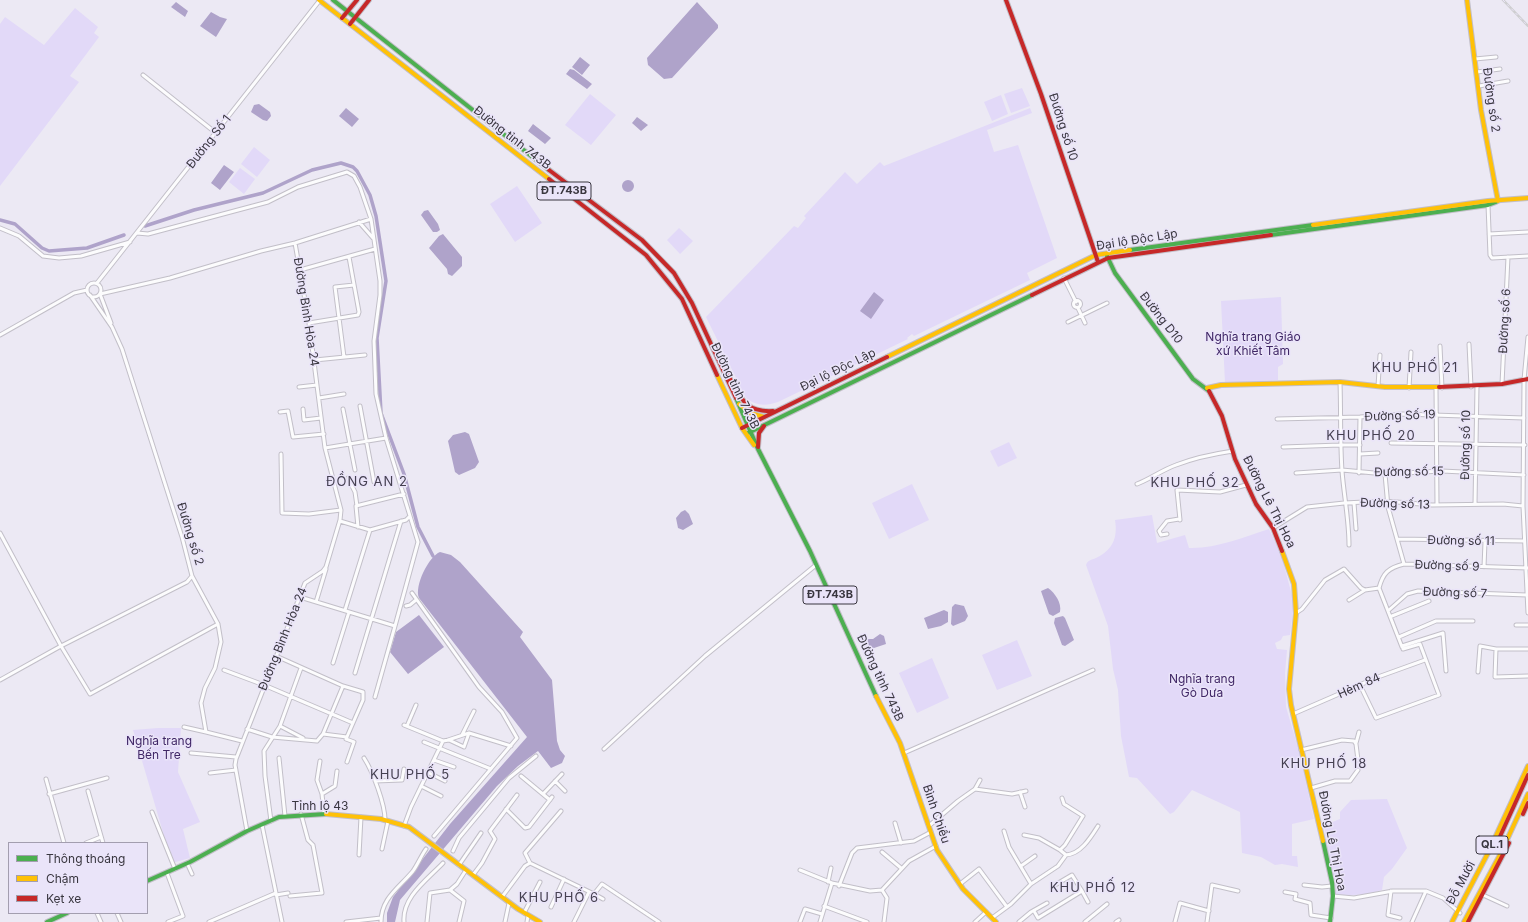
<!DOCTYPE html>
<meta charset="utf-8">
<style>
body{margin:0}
#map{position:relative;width:1528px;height:922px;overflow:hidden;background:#ece9f4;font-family:Inter,sans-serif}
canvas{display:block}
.legend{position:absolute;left:8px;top:842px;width:140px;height:72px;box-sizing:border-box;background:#eae4f9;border:1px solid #a39eaf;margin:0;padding:5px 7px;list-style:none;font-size:12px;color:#39363f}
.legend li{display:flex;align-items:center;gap:8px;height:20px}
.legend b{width:20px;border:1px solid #a39eaf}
</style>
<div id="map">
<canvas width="1528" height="922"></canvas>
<ul class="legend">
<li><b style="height:5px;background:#4caf50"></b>Thông thoáng</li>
<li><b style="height:5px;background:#ffc107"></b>Chậm</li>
<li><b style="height:5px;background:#c62828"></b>Kẹt xe</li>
</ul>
</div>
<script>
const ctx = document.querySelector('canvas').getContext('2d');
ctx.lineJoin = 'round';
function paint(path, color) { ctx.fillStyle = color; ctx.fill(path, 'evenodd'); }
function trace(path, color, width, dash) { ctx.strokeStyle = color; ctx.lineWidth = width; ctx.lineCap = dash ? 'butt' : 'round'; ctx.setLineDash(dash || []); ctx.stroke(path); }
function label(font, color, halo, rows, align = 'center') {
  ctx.font = font + ' Inter,sans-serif'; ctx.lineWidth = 3; ctx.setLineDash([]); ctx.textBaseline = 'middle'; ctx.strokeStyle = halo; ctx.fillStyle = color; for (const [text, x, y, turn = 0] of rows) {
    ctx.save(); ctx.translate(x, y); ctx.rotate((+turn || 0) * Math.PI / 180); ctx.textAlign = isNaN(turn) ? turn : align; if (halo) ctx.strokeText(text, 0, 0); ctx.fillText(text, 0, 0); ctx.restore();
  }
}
const green = new Path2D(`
 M 75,8 L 98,27 L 94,33 L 99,37 L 70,76 L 79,82 L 0,186 L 0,24 L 5,17 L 44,45 Z
 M 1022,88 L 1030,106 L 1011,113 L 1004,94 Z
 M 590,94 L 616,115 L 591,145 L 565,125 Z
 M 1001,95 L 1008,114 L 992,121 L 984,102 Z
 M 1030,108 L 1032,113 L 987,130 L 994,152 L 1018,145 L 1057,258 L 1027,273 L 1030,280 L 914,336 L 912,334 L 907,338 L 908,339 L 778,402 C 766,406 756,406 746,398 L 706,317 L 794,226 L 798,228 L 806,218 L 804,216 L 845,172 L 857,184 L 880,162 L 884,166 Z
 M 254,147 L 270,160 L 257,177 L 241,164 Z
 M 240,168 L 255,179 L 244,194 L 229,182 Z
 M 517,186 L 542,223 L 515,242 L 490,204 Z
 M 679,228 L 693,241 L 680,254 L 667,240 Z
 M 1281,297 L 1283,364 L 1278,367 L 1278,380 L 1225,383 L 1221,301 Z
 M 1009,442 L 1017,458 L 998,467 L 990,451 Z
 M 912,484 L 929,520 L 889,539 L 872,503 Z
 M 1152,515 L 1157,543 L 1185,535 L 1189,548 C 1215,549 1244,537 1269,529 L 1281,554 L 1294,603 L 1290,635 L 1283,636 L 1281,640 L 1275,643 L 1277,649 L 1287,650 L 1285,673 L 1286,707 L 1299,751 L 1314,819 L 1292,824 L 1292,856 L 1297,856 L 1298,867 L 1282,864 L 1275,865 L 1261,857 L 1242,853 L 1240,812 L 1192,790 L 1174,812 L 1170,814 L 1137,778 L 1129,777 L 1121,736 L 1118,690 L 1113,669 L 1108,626 L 1086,565 C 1088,560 1091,560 1096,558 C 1113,550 1118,537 1115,520 Z
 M 1017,640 L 1032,676 L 997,690 L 982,655 Z
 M 932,658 L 949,698 L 917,713 L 899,673 Z
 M 158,728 L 181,728 L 178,772 L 200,822 L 183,829 L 190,858 L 172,863 L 133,730 Z
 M 1387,799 L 1407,848 L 1392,869 L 1384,877 L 1382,890 C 1366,895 1352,896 1335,894 C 1334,879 1323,835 1325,825 L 1340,819 L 1340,812 L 1351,800 Z`);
const water = new Path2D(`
 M 176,2 L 188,11 L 185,17 L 171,7 Z
 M 697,2 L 718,25 L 718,28 L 672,78 L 664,79 L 648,65 L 647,58 Z
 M 211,12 L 220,17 L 227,19 L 216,37 L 200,26 Z
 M 580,57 L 590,65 L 582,75 L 572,67 Z
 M 570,69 L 574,70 L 592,84 L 587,89 L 566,74 Z
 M 259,104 L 270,112 L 271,116 L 267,121 L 263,120 L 251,112 L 254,105 Z
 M 346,108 L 359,119 L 352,127 L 339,116 Z
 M 637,117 L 648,125 L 641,131 L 632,123 Z
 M 533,124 L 551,138 L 545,144 L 528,131 Z
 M 224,165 L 234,172 L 220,190 L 211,183 Z
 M622 186a6 6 0 1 1 12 0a6 6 0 1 1-12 0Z
 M 428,210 L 438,224 L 440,230 L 437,232 L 433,232 L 421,215 L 424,211 Z
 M 443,234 L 462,257 L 462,266 L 452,276 L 448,274 L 447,269 L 429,248 L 439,236 Z
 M 874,292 L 884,300 L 871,319 L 860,311 Z
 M 465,432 L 469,434 L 479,462 L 475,468 L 459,475 L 455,472 L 448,441 L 453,435 Z
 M 685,510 L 689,514 L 693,524 L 683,530 L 678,528 L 676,518 L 681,512 Z
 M 440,552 L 451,555 L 460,562 L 523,632 L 520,637 L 552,680 L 557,741 L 560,750 L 565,756 L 562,763 L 551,768 L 538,751 L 518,766 L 497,786 L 400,900 L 395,922 L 387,922 L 387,913 L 393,897 L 450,824 L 527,737 L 419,598 C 414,586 429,556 440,552 Z
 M 1048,588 C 1055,593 1062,603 1060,612 L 1053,616 L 1049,614 L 1042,594 L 1041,591 Z
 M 955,604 L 964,606 L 968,616 L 965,621 L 953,626 L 951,624 L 952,607 Z
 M 944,610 L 948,612 L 948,622 L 941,626 L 928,629 L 924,618 Z
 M 419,615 L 444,647 L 408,674 L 390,652 L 396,632 Z
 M 1063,616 L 1065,618 L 1074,640 L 1065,646 L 1062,645 L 1054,623 L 1055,618 Z
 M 880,634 L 884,636 L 886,644 L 871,649 L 869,648 L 867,639 L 873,639 Z`);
const canal = new Path2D(`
 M 0,220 L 15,224 L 42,248 L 49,251 L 87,248 L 124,235
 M 145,226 L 194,210 L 263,193 L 312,170 L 341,163 L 353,167 L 357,171 L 370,195 L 376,216 L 386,281 L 377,338 L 381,413 L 404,474 L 418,527 L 433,556`);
const street = new Path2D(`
 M 1475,59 L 1496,57
 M 1477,72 L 1500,69
 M 143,75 L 216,133
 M 1479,86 L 1508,81
 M 1488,205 L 1490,255 L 1492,258 L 1528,256
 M 359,222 L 373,238
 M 0,228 L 19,236 L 43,256 L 59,258 L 81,256 L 130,242
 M 137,233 L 148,234 L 268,202 L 298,187 L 347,172 L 354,176 L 360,187 L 371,219 L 380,281 L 380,295 L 374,341 L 376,394 L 386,438 L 418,542 L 395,626 L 300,597
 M 1489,234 L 1528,232
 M 300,270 L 375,249
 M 1064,278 L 1076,302
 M 97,283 L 320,0
 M87 290a7 7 0 1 1 14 0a7 7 0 1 1-14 0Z
 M1073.5 304a3.5 3.5 0 1 1 7 0a3.5 3.5 0 1 1-7 0Z
 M 1078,308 L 1085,323
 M 1068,322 L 1107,303
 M 111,323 L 100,294 L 170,278 L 261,251 L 295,243 L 371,219
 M 309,323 L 358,315 L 359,312 L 349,257
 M 0,335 L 74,293 L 87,290
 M 1528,337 L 1524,380 L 1523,506 L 1528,613
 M 1469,344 L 1471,387
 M 1440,346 L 1442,388
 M 344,357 L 335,287 L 354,285
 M 315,360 L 365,355
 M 1340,382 C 1341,412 1340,441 1342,471 C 1344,496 1349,520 1349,545
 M 1502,384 L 1508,257
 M 1378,386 L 1380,355
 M 299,387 L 317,385
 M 1409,388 L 1411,352
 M 1436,388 L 1437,505
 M 319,398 L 344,394
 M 360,406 L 374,482
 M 303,409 L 304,420 L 321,418
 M 343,409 L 355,470
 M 280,412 L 288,411 L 293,437 L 324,434
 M 1277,419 L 1360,417 L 1403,414 L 1524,418
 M 1391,443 L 1525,445
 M 1342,445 L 1360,445
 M 1283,447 L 1340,445
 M 325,448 L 386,438
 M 281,454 L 282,513 L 309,514 L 341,510
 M 1360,454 L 1378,453
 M 1296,473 L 1342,470 L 1385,474 L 1442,471 L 1524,475
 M 1359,473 L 1360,417
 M 1385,474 L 1388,507 L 1404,564
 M 348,478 L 355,492 L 357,506
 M 1137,484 C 1150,479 1162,470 1176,465 C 1194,458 1213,454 1233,451
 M 1354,503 L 1356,529
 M 1475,504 L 1477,386
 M 1180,520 L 1177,490 L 1220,492 L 1246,485
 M 340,521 L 370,530 L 345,610
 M 358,527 L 356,506 L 404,494
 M 1273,528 L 1307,507 L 1344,503 L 1385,501 L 1432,505 L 1503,504 L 1523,506
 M 370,530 L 406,520 L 410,516
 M 0,533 L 61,646 L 90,694 L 218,624 L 192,576
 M 1167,534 L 1161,535 L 1159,531 L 1167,521 L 1179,519
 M 1398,539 L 1524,541
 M 1484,567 L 1485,542
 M 1379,588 C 1383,573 1388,568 1404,564 L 1528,568
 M 1379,588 L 1402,647
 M 412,593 L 479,687 L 502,712 L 517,738 L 434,836
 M 1349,600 L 1365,590
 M 316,602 L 326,569
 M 406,606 L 410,605 L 416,600
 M 1389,610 L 1407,594 L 1418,591 L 1527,595
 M 1296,613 L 1302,609 L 1325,580 L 1344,569 L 1361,588 L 1365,590 L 1379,588
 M 1392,616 L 1429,601
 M 1516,625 L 1528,625
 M 1399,637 L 1436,621 L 1473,621
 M 1402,646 L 1443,633 L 1446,671
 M 1496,649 L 1495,677 L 1528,676
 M 276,656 L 343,686 L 363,692 L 363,700 L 346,739 L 354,742 L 347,762
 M 333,663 L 349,612
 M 224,670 L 264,685 L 353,723
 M 1478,672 L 1480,646 L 1496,649 L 1528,649
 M 355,673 L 401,521
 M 0,680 L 61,646 L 187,582 L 192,576 L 182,537 L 122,349 L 112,327 L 90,295
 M 1360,685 L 1376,718 L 1439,695 L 1420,644 L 1403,649
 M 375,697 L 395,626
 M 1293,714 L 1378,677 L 1425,660
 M 404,725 L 443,741
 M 280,726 L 303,738
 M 407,726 L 416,705
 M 184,727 L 206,732 L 201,703 L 205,688 L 215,668 L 221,642 L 218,624
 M 247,729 L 272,737 L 317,741 L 323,734 L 343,686
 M 206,732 L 242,741
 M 323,734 L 347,737
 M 462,735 L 474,711
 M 448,740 L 469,733
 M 424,742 L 491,769
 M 1356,743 L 1359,732
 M 604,749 L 705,656 L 816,565
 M 1301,750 L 1342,740 L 1354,741 L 1356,744 L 1358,760
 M 191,753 L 236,757
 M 904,753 L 1093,670
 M 279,758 L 285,816
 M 364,758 C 373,772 385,804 385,820
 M 434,760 L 454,767
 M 320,761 L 317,780 L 322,794
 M 427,772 L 445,781
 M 210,773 L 236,770
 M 521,776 L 550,800
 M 46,779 L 64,843
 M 375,781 L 402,780 L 404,769
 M 555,781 L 565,791
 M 421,786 L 441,796
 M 1311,788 L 1335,781 L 1350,781 L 1358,770
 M 975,789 L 980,780
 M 88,791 L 103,843
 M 1020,792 L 1025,807
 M 49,794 L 107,778
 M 543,794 L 562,774
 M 1062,798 L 1064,804 L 1083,816 L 1065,845 L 1060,850 L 1066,855
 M 506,809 L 525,828 L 529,827 L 552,797
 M 561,811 L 525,853 L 530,863 L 594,894 L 602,884 L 659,922
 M 152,812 L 175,869
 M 324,814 L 322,794 L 335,786 L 337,771
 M 271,821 L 265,776 L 264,751 L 280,726 L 301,668
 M 895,823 L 901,843
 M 262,825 L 282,922
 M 930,825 L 958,801 L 975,789 L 1012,794 L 1026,791
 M 404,826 L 411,807 L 443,741 L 449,740 L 464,747 L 469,733 L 511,746
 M 247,831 L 235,765 L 236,759 L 305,583 L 323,571 L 326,567 L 340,520 L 341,510 L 325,448 L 309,323 L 295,243
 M 1004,831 L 1009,847 L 1031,884
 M 1024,835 L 1039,838 L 1060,850
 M 86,843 L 101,837
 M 382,849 L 388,821
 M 453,851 L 459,838 L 509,778 L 536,756
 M 882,852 L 901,868
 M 359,855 L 361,817
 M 187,863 L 192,874
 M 459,865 L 481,833
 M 1021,866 L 1035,856
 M 800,870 L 832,883
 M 167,873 L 183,916 L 168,922
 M 473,875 L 482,863 L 495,839 L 490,831 L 517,795
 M 828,882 L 831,868
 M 960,884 L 979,869 L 1007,907
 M 1304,885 L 1322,887 L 1332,886
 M 839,886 L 852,853 L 857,848 L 914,841 L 931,832
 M 450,890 L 457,884 L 466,870
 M 882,890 L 887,898 L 884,922
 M 1082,891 L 1088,902
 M 1391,891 L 1388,915 L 1400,918
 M 1285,892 L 1296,894 L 1295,899 L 1310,903 L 1311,915 L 1331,918
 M 594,894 L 603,899
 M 276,895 L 288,893
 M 1483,895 L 1507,906
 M 290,896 L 322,893 L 313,845 L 308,840 L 301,814
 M 1333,896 L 1354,898 L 1393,891 L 1426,891 L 1443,898 L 1460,913
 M 502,897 L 525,866 L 530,863
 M 824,906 L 867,922
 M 551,907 L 564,879
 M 1034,911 L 1038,918 L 1082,891 L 1072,875 L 1055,885
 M 97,913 L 101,922
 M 117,913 L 121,922
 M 524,913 L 540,882
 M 992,918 L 1011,904 L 1031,884 L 1058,866 L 1066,855 C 1081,854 1091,837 1098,826
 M 209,922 L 276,893
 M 346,922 L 381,918
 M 381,922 C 381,898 399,888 413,871 C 418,864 421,856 426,849
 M 404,922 C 402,897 427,880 443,863
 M 427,922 L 430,893 L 450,890 L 464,901 L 459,922
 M 505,922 L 509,903
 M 527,922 L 528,916
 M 574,922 L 589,892
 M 800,922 L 805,909 L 822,914
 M 820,922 L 832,883 L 870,891 L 882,890 L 909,861 L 936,846
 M 975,922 L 986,912
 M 1019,922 L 1031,912 L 1047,903
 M 1085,922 L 1107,904
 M 1116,922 L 1119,920
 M 1175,922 L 1180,903 L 1209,911
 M 1207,922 L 1212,885 L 1238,891
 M 1412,922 L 1426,891`);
const fast = new Path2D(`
 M 333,0 L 549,170
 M 1271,235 L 1488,205 L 1496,202
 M 1130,250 L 1313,225
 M 1107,256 L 1115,273 L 1193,379 L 1209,391
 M 736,398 L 758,449 L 810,551 L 876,696
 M 748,433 L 1032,295
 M 1323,841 L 1332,882 L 1333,896 L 1330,922
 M 147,881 L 190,862 L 247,831 L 279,817 L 326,814
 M 47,922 L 67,913`);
const slow = new Path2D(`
 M 319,0 L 549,179
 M 1467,0 L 1481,110 L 1498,201
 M 1313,225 L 1488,201 L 1528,198
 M 887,357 L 1096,255 L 1130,250
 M 717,375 L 742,428 L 754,445
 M 1207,388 L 1221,385 L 1340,382 L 1385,387 L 1439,387
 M 739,404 L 750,413 L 764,417
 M 1282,551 L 1294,584 L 1296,613 L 1289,689 L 1291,705 L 1323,841
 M 876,696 L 900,743 L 937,850 L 963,889 L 996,922
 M 326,814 L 381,819 L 409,827 L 518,909 L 540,922
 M 1452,922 L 1489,851 L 1528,766
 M 1464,922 L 1500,855 L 1528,794`);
const jam = new Path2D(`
 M 1006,0 L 1041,94 L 1098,262
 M 342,18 L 357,0
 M 350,24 L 369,0
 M 549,170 L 642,240 L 674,273 L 692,303 L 736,398
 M 549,179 L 646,255 L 682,299 L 717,375
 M 1032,295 L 1108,258 L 1271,235
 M 725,370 C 740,393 741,413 773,411
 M 1439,387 L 1502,384 L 1528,379
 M 1209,391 L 1222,416 L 1235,459 L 1256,504 L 1273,528 L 1282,551
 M 742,428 L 887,357
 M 758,447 L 759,433 L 764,426
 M 1523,814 L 1528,803
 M 1497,843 L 1528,775
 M 1468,922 L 1509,843`);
const rail = new Path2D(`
 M 1503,0 L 1528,26`);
const shields = [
 [564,191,54],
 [830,595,54],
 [1492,845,32]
];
const shieldNames = [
 ["ĐT.743B",564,191],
 ["ĐT.743B",830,595],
 ["QL.1",1492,845]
];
const streetNames = [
 ["Đường số 2",1491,100,82],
 ["Đường số 10",1063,127,72],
 ["Đường tỉnh 743B",512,138,38],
 ["Đường Số 1",209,142,-52],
 ["Đại lộ Độc Lập",1137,240,-9],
 ["Đường Bình Hòa 24",306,312,81],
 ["Đường D10",1161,318,52],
 ["Đường số 6",1505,321,-87],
 ["Đại lộ Độc Lập",838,370,-26],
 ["Đường tỉnh 743B",735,386,64],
 ["Đường Số 19",1400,416,-2],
 ["Đường số 10",1466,445,-89],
 ["Đường số 15",1409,472,-1],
 ["Đường Lê Thị Hoa",1269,502,63],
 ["Đường số 13",1395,504,2],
 ["Đường số 2",190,534,73],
 ["Đường số 11",1461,541,1],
 ["Đường số 9",1447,566,2],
 ["Đường số 7",1455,593,2],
 ["Đường Bình Hòa 24",283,639,-68],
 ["Đường tỉnh 743B",880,678,65],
 ["Hẻm 84",1359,686,-24],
 ["Tỉnh lộ 43",320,806],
 ["Bình Chiểu",936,814,71],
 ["Đường Lê Thị Hoa",1332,841,79],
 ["Đỗ Mười",1461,883,-62]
];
const parkNames = [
 ["Nghĩa trang Giáo",1253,337],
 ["xứ Khiết Tâm",1253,351],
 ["Nghĩa trang",1202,679],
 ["Gò Dưa",1202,693],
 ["Nghĩa trang",159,741],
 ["Bến Tre",159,755]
];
const neighbourhoodNames = [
 ["KHU PHỐ 21",1415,368],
 ["KHU PHỐ 20",1371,436],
 ["ĐỒNG AN 2",367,482],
 ["KHU PHỐ 32",1195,483],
 ["KHU PHỐ 18",1324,764],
 ["KHU PHỐ 5",410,775],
 ["KHU PHỐ 12",1093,888],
 ["KHU PHỐ 6",559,898]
];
paint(green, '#e2d9f8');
paint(water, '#afa3ca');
trace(canal, '#afa3ca', 3.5);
trace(street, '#c2bfc8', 5);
trace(fast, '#c2bfc8', 6);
trace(slow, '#c2bfc8', 6);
trace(jam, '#c2bfc8', 6);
trace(street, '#fcfcfd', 3);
trace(fast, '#4caf50', 4);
trace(slow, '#ffc107', 4);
trace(jam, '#c62828', 4);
trace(rail, '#ceced0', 2.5);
trace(rail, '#eae4f9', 1, [3]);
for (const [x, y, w] of shields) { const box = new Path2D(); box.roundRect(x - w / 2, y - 9, w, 18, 3); ctx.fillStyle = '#eae4f9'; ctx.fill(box); trace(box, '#39363f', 1); }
label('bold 11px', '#39363f', null, shieldNames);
label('12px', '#39363f', '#eae4f9', streetNames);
label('12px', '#402766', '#eae4f9', parkNames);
ctx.letterSpacing = '1px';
label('13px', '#454051', '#eae4f9', neighbourhoodNames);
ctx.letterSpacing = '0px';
</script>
